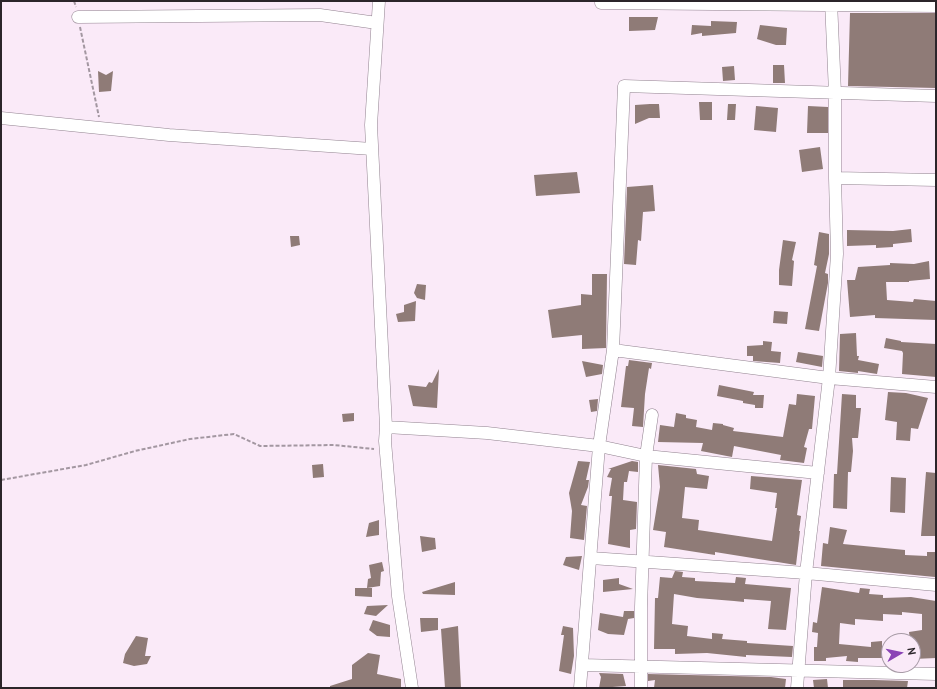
<!DOCTYPE html>
<style>
body{margin:0}
#map{position:relative;width:937px;height:689px;overflow:hidden;background:#faeaf8;font-family:"PT Sans",sans-serif}
canvas{display:block}
.frame{position:absolute;inset:0;border:2px solid #2b252a;pointer-events:none}
.north{position:absolute;left:881px;top:633px;width:40px;height:40px;box-sizing:border-box;background:#faeaf8;border:1px solid #a79ba6;border-radius:50%;rotate:81deg;font-size:11px;font-weight:700;line-height:16px;text-align:center;color:#2b252a}
.north::after{content:'';display:block;margin:auto;width:14px;height:18px;background:#8a43b6;clip-path:polygon(50% 0,100% 100%,50% 72%,0 100%)}
</style>
<div id="map">
<canvas width="937" height="689"></canvas>
<div class="frame"></div>
<div class="north">N</div>
</div>
<script>
const ctx = document.querySelector('canvas').getContext('2d');
ctx.lineJoin = 'round';
function paint(path, color) { ctx.fillStyle = color; ctx.fill(path, 'evenodd'); }
function trace(path, color, width, dash) { ctx.strokeStyle = color; ctx.lineWidth = width; ctx.lineCap = dash ? 'butt' : 'round'; ctx.setLineDash(dash || []); ctx.stroke(path); }
const building = new Path2D(`
 M 850,13 L 936,13 L 936,88 L 848,86 Z
 M 629,17 L 658,17 L 655,30 L 629,31 Z
 M 711,21 L 737,22 L 736,33 L 702,36 L 702,33 L 691,35 L 692,25 L 711,26 Z
 M 760,25 L 787,28 L 786,45 L 776,45 L 757,39 Z
 M 773,65 L 784,65 L 785,83 L 773,83 Z
 M 734,66 L 735,80 L 723,81 L 722,67 Z
 M 98,71 L 106,75 L 113,71 L 111,91 L 99,92 Z
 M 699,102 L 712,102 L 712,120 L 700,120 Z
 M 650,104 L 659,104 L 660,118 L 649,118 L 635,124 L 635,105 Z
 M 728,104 L 736,104 L 735,120 L 727,120 Z
 M 756,106 L 778,108 L 776,132 L 754,130 Z
 M 808,106 L 828,107 L 828,133 L 807,133 Z
 M 820,147 L 823,169 L 802,172 L 799,150 Z
 M 577,172 L 580,193 L 536,196 L 534,175 Z
 M 653,185 L 655,211 L 643,212 L 641,241 L 638,240 L 636,265 L 624,264 L 627,187 Z
 M 911,229 L 912,242 L 893,244 L 893,247 L 876,248 L 876,245 L 847,246 L 847,230 L 893,231 Z
 M 819,232 L 829,234 L 829,254 L 825,273 L 828,274 L 828,283 L 819,331 L 805,329 L 817,266 L 814,265 Z
 M 290,236 L 299,236 L 300,245 L 291,247 Z
 M 783,240 L 796,242 L 792,260 L 794,261 L 792,286 L 779,285 L 779,270 Z
 M 929,261 L 930,279 L 909,281 L 909,282 L 886,282 L 887,300 L 913,302 L 914,299 L 936,301 L 936,320 L 875,318 L 875,315 L 850,317 L 847,280 L 855,280 L 858,267 L 890,265 L 890,263 L 914,264 Z
 M 592,274 L 607,274 L 606,348 L 582,349 L 582,335 L 552,338 L 548,310 L 581,305 L 581,294 L 592,295 Z
 M 417,284 L 426,285 L 425,300 L 417,298 L 414,293 Z
 M 416,301 L 415,321 L 398,322 L 396,314 L 404,312 L 404,305 Z
 M 774,311 L 788,312 L 787,324 L 773,323 Z
 M 856,333 L 857,356 L 859,356 L 858,360 L 879,364 L 877,374 L 858,371 L 858,373 L 839,371 L 840,334 Z
 M 886,338 L 901,341 L 901,342 L 936,344 L 936,377 L 902,374 L 903,353 L 902,351 L 884,348 Z
 M 763,341 L 772,342 L 771,351 L 781,352 L 780,363 L 753,361 L 753,356 L 747,356 L 747,346 L 763,345 Z
 M 798,352 L 823,356 L 822,367 L 796,362 Z
 M 629,360 L 652,363 L 651,369 L 649,368 L 645,394 L 643,427 L 632,426 L 634,408 L 621,407 L 626,366 L 628,366 Z
 M 582,361 L 603,365 L 602,374 L 586,377 Z
 M 439,369 L 437,408 L 413,406 L 408,385 L 426,387 L 429,382 L 432,383 Z
 M 719,385 L 754,392 L 753,395 L 764,395 L 763,408 L 755,408 L 755,405 L 743,403 L 743,401 L 717,396 Z
 M 888,392 L 906,393 L 928,398 L 918,429 L 911,428 L 910,441 L 896,440 L 897,422 L 885,420 Z
 M 797,394 L 815,396 L 812,429 L 809,429 L 804,447 L 807,448 L 804,463 L 780,460 L 781,455 L 734,446 L 732,457 L 701,451 L 703,443 L 658,442 L 660,425 L 674,427 L 676,413 L 686,415 L 686,418 L 697,420 L 696,427 L 712,430 L 713,423 L 723,424 L 723,425 L 734,428 L 733,431 L 783,437 L 789,404 L 796,405 Z
 M 842,394 L 856,395 L 856,408 L 861,408 L 858,438 L 852,438 L 853,451 L 851,472 L 848,472 L 847,509 L 833,508 L 834,474 L 837,474 Z
 M 598,399 L 597,411 L 591,412 L 589,400 Z
 M 354,413 L 354,421 L 343,422 L 342,414 Z
 M 578,461 L 590,462 L 586,480 L 589,480 L 588,487 L 581,505 L 587,506 L 584,540 L 570,538 L 572,511 L 569,493 Z
 M 632,461 L 638,462 L 638,472 L 629,471 L 627,482 L 624,482 L 623,500 L 637,502 L 636,529 L 630,530 L 630,548 L 608,544 L 612,496 L 609,496 L 612,478 L 607,477 L 611,469 L 608,469 Z
 M 323,464 L 324,477 L 313,478 L 312,465 Z
 M 658,465 L 696,469 L 697,474 L 709,476 L 707,489 L 685,487 L 682,518 L 699,520 L 698,530 L 772,541 L 777,508 L 775,508 L 777,493 L 750,489 L 751,476 L 802,480 L 797,515 L 801,516 L 799,531 L 800,531 L 796,565 L 715,552 L 715,555 L 664,547 L 666,532 L 653,530 L 660,487 Z
 M 926,472 L 936,473 L 935,536 L 921,536 Z
 M 891,477 L 906,478 L 905,513 L 890,512 Z
 M 379,520 L 379,535 L 366,537 L 369,523 Z
 M 830,527 L 847,530 L 843,544 L 905,550 L 905,555 L 927,556 L 927,552 L 936,552 L 935,577 L 821,566 L 823,543 L 828,544 Z
 M 420,536 L 435,538 L 436,549 L 422,552 Z
 M 582,556 L 579,570 L 563,565 L 566,557 Z
 M 382,562 L 384,571 L 381,572 L 380,586 L 367,588 L 368,579 L 371,578 L 369,565 Z
 M 675,571 L 683,572 L 682,577 L 695,578 L 695,581 L 735,583 L 736,577 L 746,578 L 745,584 L 791,588 L 786,630 L 768,629 L 771,601 L 744,599 L 744,602 L 734,601 L 697,598 L 674,594 L 672,624 L 688,626 L 687,636 L 712,639 L 712,633 L 723,634 L 722,639 L 747,641 L 747,643 L 793,646 L 792,657 L 746,655 L 746,657 L 707,653 L 675,654 L 675,649 L 654,649 L 655,598 L 658,598 L 660,577 L 672,578 Z
 M 619,578 L 619,584 L 633,589 L 603,592 L 603,580 Z
 M 455,582 L 455,595 L 423,594 L 422,592 Z
 M 822,587 L 859,593 L 860,588 L 870,589 L 869,594 L 883,595 L 883,598 L 911,597 L 936,601 L 936,658 L 913,659 L 913,640 L 910,640 L 909,632 L 922,630 L 922,614 L 902,612 L 902,615 L 883,614 L 883,621 L 855,619 L 855,625 L 840,623 L 839,644 L 871,647 L 871,642 L 882,641 L 882,658 L 858,658 L 858,662 L 846,661 L 847,656 L 826,658 L 826,661 L 814,661 L 814,647 L 817,647 L 818,633 L 812,632 L 813,622 L 817,623 Z
 M 355,588 L 372,588 L 372,597 L 355,596 Z
 M 388,605 L 376,616 L 364,614 L 367,606 Z
 M 624,611 L 634,611 L 634,618 L 628,619 L 624,635 L 608,634 L 598,630 L 600,613 L 623,617 Z
 M 420,618 L 438,618 L 438,630 L 421,632 Z
 M 373,620 L 390,625 L 390,637 L 377,636 L 369,630 Z
 M 458,626 L 461,688 L 445,688 L 441,629 Z
 M 563,626 L 573,628 L 574,656 L 571,674 L 559,671 L 564,635 L 561,635 Z
 M 136,636 L 148,638 L 145,656 L 151,656 L 147,664 L 134,666 L 123,663 L 125,654 Z
 M 368,653 L 380,655 L 377,674 L 401,679 L 401,688 L 330,688 L 330,686 L 352,679 L 352,665 Z
 M 599,673 L 623,674 L 626,686 L 599,688 L 601,677 Z
 M 648,674 L 771,677 L 786,679 L 785,688 L 654,688 L 655,680 L 648,681 Z
 M 827,679 L 828,688 L 814,688 L 813,680 Z
 M 843,680 L 874,680 L 908,681 L 907,688 L 843,688 Z`);
const path = new Path2D(`
 M 74,1 L 76,7
 M 80,27 L 99,117
 M 1,480 L 86,465 L 135,451 L 190,439 L 234,434 L 260,446 L 334,445 L 374,449`);
const minor = new Path2D(`
 M 379,1 L 371,125 L 386,427 L 385,441 L 398,596 L 412,688
 M 601,3 L 936,6
 M 78,17 L 320,15 L 377,23
 M 1,118 L 169,135 L 372,149
 M 835,178 L 936,180
 M 613,350 L 829,378 L 936,387
 M 386,427 L 487,433 L 599,446 L 646,456 L 818,473
 M 591,558 L 806,573 L 936,585
 M 582,665 L 936,674
 M 580,688 L 599,446 L 613,350 L 624,86 L 936,96
 M 641,688 L 641,607 L 646,456 L 652,415
 M 797,688 L 806,573 L 829,378 L 837,254 L 835,178 L 835,93 L 831,1`);
paint(building, '#8f7b77');
trace(minor, '#91828f', 13);
trace(path, '#a397a1', 2, [4, 2]);
trace(minor, '#fff', 12);
</script>
